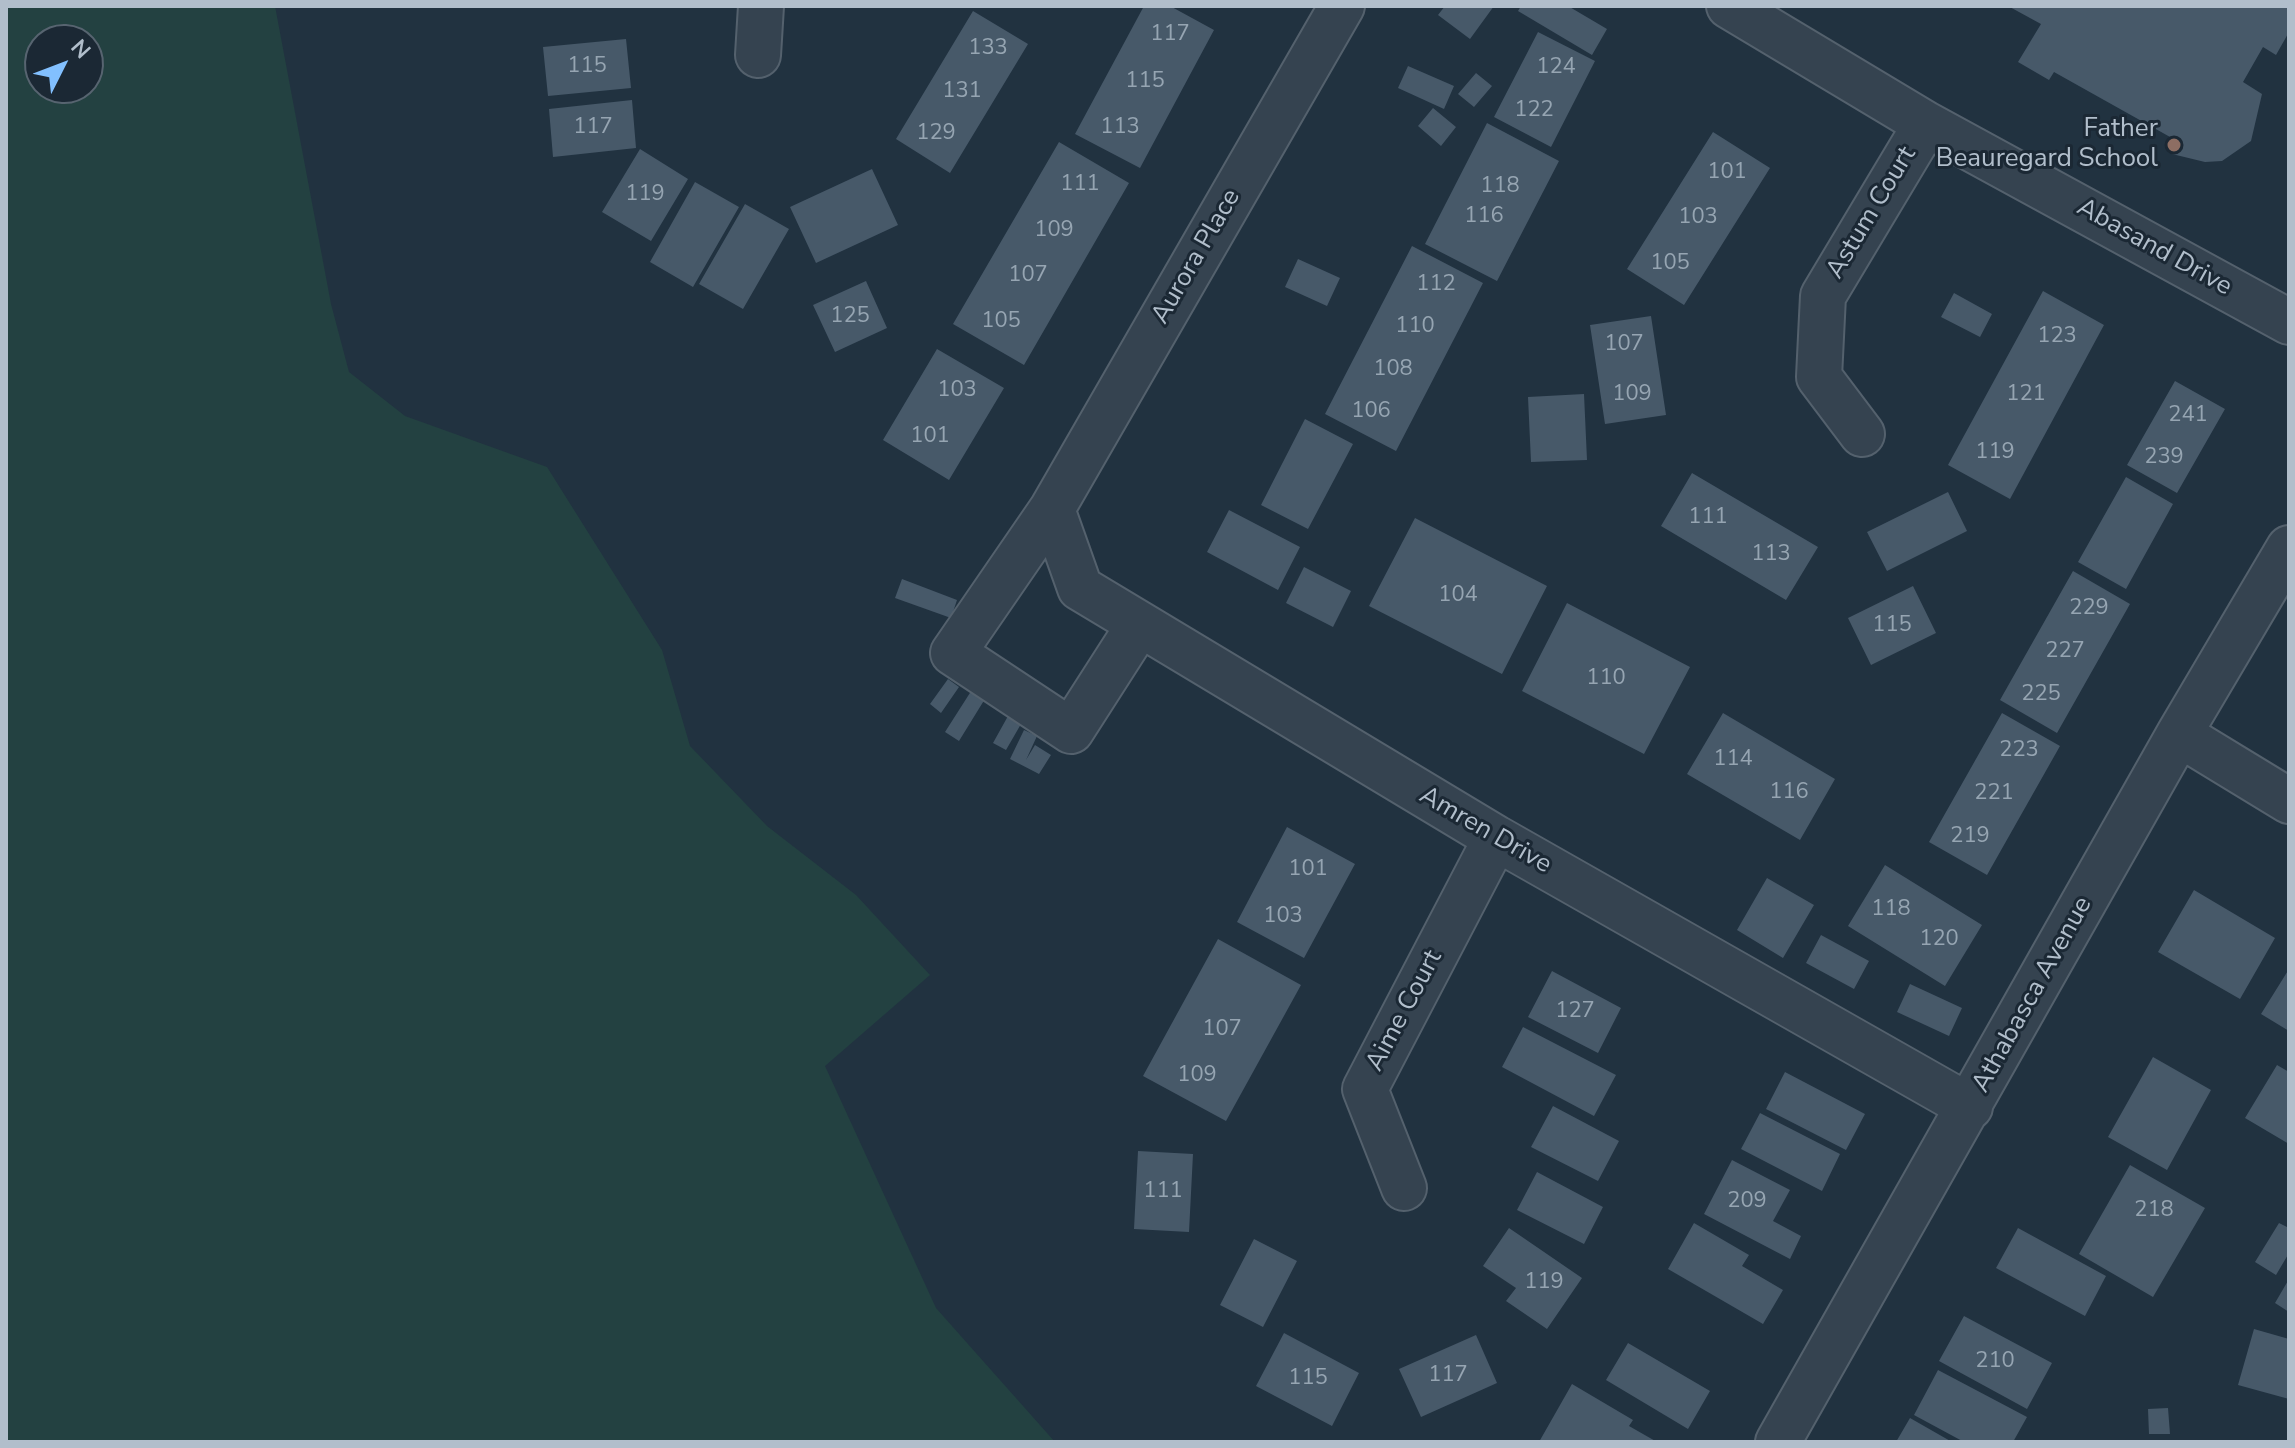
<!DOCTYPE html>
<style>
body{margin:0}
#map{position:relative;width:2295px;height:1448px;overflow:hidden;background:#213240;font-family:"Nunito Sans",sans-serif}
canvas{display:block}
.frame{position:absolute;inset:0;border:8px solid #b1becb;pointer-events:none}
.north{position:absolute;left:24px;top:24px;width:80px;height:80px;box-sizing:border-box;background:#1b2834;border:2px solid #576470;border-radius:50%;rotate:48deg;font-size:22px;font-weight:700;line-height:32px;text-align:center;color:#b1becb}
.north::after{content:'';display:block;margin:auto;width:28px;height:36px;background:#82c0ff;clip-path:polygon(50% 0,100% 100%,50% 72%,0 100%)}
</style>
<div id="map">
<canvas width="2295" height="1448"></canvas>
<div class="frame"></div>
<div class="north">N</div>
</div>
<script>
const ctx = document.querySelector('canvas').getContext('2d');
ctx.lineJoin = 'round';
function paint(path, color) { ctx.fillStyle = color; ctx.fill(path, 'evenodd'); }
function trace(path, color, width, dash) { ctx.strokeStyle = color; ctx.lineWidth = width; ctx.lineCap = dash ? 'butt' : 'round'; ctx.setLineDash(dash || []); ctx.stroke(path); }
function label(font, color, halo, rows, align = 'center') {
  ctx.font = font + ' "Nunito Sans",sans-serif'; ctx.lineWidth = 6; ctx.setLineDash([]); ctx.textBaseline = 'middle'; ctx.strokeStyle = halo; ctx.fillStyle = color; for (const [text, x, y, turn = 0] of rows) {
    ctx.save(); ctx.translate(x, y); ctx.rotate((+turn || 0) * Math.PI / 180); ctx.textAlign = isNaN(turn) ? turn : align; if (halo) ctx.strokeText(text, 0, 0); ctx.fillText(text, 0, 0); ctx.restore();
  }
}
const green = new Path2D(`
 M 6,6 L 275,6 L 331,304 L 349,372 L 405,416 L 547,467 L 662,650 L 690,746 L 767,826 L 856,895 L 930,975 L 825,1066 L 936,1308 L 1055,1442 L 6,1442 ZM 40,40 L 88,40 L 88,88 L 40,88 Z`);
const building = new Path2D(`
 M 1144,6 L 1170,6 L 1214,30 L 1140,168 L 1075,134 Z
 M 1445,6 L 1494,6 L 1470,39 L 1438,15 Z
 M 1521,6 L 1568,6 L 1607,29 L 1592,55 L 1518,11 Z
 M 2008,6 L 2289,6 L 2289,32 L 2276,55 L 2263,47 L 2243,82 L 2262,94 L 2251,141 L 2222,161 L 2205,162 L 2172,154 L 2179,142 L 2054,72 L 2049,80 L 2018,62 L 2041,24 Z
 M 973,11 L 1028,44 L 950,173 L 896,139 Z
 M 1538,32 L 1595,61 L 1551,147 L 1494,117 Z
 M 626,39 L 631,88 L 548,96 L 543,47 Z
 M 1408,66 L 1454,86 L 1444,109 L 1398,88 Z
 M 1476,73 L 1492,86 L 1474,107 L 1458,94 Z
 M 632,100 L 636,148 L 553,157 L 549,109 Z
 M 1433,108 L 1456,127 L 1441,146 L 1418,126 Z
 M 1487,123 L 1559,161 L 1497,281 L 1425,244 Z
 M 1713,132 L 1770,168 L 1684,305 L 1627,269 Z
 M 1059,142 L 1129,183 L 1024,365 L 953,324 Z
 M 640,149 L 688,179 L 651,241 L 602,212 Z
 M 872,169 L 898,225 L 816,263 L 790,207 Z
 M 695,182 L 739,207 L 693,287 L 650,262 Z
 M 745,204 L 789,229 L 743,309 L 699,284 Z
 M 1412,246 L 1483,283 L 1396,451 L 1325,414 Z
 M 1298,259 L 1340,278 L 1327,306 L 1285,287 Z
 M 866,281 L 887,328 L 835,352 L 813,305 Z
 M 2043,291 L 2104,325 L 2010,499 L 1948,465 Z
 M 1954,293 L 1992,314 L 1980,337 L 1941,317 Z
 M 1651,316 L 1666,415 L 1605,424 L 1590,325 Z
 M 937,349 L 1004,388 L 949,480 L 883,440 Z
 M 2175,381 L 2225,409 L 2177,493 L 2127,465 Z
 M 1584,394 L 1587,460 L 1531,462 L 1528,397 Z
 M 1305,419 L 1353,444 L 1308,529 L 1261,505 Z
 M 1692,473 L 1818,547 L 1786,600 L 1661,526 Z
 M 2126,477 L 2173,504 L 2126,589 L 2078,562 Z
 M 1948,492 L 1967,531 L 1887,571 L 1867,532 Z
 M 1229,510 L 1300,547 L 1278,590 L 1207,552 Z
 M 1415,518 L 1547,586 L 1502,674 L 1369,606 Z
 M 1304,567 L 1351,591 L 1333,627 L 1286,603 Z
 M 2073,571 L 2130,604 L 2057,733 L 2000,700 Z
 M 902,579 L 957,600 L 951,618 L 895,598 Z
 M 1913,586 L 1936,633 L 1871,665 L 1848,618 Z
 M 1567,603 L 1690,667 L 1644,754 L 1522,691 Z
 M 948,679 L 959,687 L 941,713 L 930,704 Z
 M 975,685 L 988,694 L 959,741 L 945,732 Z
 M 1723,713 L 1835,779 L 1800,840 L 1687,774 Z
 M 2002,713 L 2060,746 L 1987,875 L 1929,842 Z
 M 1008,716 L 1021,724 L 1006,750 L 993,743 Z
 M 1024,730 L 1037,736 L 1026,760 L 1035,745 L 1051,755 L 1039,774 L 1010,759 Z
 M 1287,827 L 1355,864 L 1304,958 L 1237,922 Z
 M 1885,865 L 1982,925 L 1945,986 L 1848,926 Z
 M 1767,878 L 1814,905 L 1783,958 L 1737,930 Z
 M 2194,890 L 2275,938 L 2240,999 L 2158,952 Z
 M 1821,935 L 1869,961 L 1854,989 L 1806,963 Z
 M 1218,939 L 1301,985 L 1226,1121 L 1143,1076 Z
 M 2289,969 L 2289,1031 L 2261,1014 Z
 M 1552,971 L 1621,1008 L 1598,1053 L 1528,1017 Z
 M 1910,984 L 1962,1008 L 1949,1036 L 1897,1012 Z
 M 1523,1027 L 1616,1075 L 1594,1116 L 1502,1067 Z
 M 2153,1057 L 2211,1090 L 2167,1170 L 2108,1137 Z
 M 2277,1065 L 2289,1072 L 2289,1144 L 2245,1118 Z
 M 1785,1072 L 1865,1114 L 1846,1150 L 1766,1109 Z
 M 1553,1106 L 1619,1141 L 1598,1181 L 1531,1147 Z
 M 1760,1113 L 1840,1154 L 1822,1191 L 1741,1149 Z
 M 1138,1151 L 1193,1154 L 1189,1232 L 1134,1229 Z
 M 1732,1160 L 1790,1190 L 1773,1221 L 1801,1236 L 1790,1259 L 1704,1214 Z
 M 2130,1165 L 2205,1208 L 2153,1297 L 2079,1254 Z
 M 1537,1172 L 1603,1207 L 1584,1244 L 1517,1210 Z
 M 1694,1223 L 1749,1255 L 1742,1266 L 1783,1290 L 1763,1324 L 1668,1269 Z
 M 2279,1223 L 2289,1228 L 2289,1253 L 2276,1275 L 2255,1262 Z
 M 1509,1228 L 1582,1278 L 1547,1329 L 1506,1301 L 1516,1288 L 1483,1266 Z
 M 2018,1228 L 2106,1276 L 2085,1316 L 1996,1268 Z
 M 1254,1239 L 1297,1261 L 1263,1327 L 1220,1305 Z
 M 2289,1279 L 2289,1312 L 2275,1303 Z
 M 1964,1316 L 2052,1363 L 2027,1409 L 1939,1361 Z
 M 2254,1329 L 2289,1339 L 2289,1399 L 2238,1385 Z
 M 1284,1333 L 1359,1373 L 1332,1426 L 1256,1386 Z
 M 1476,1335 L 1497,1383 L 1421,1417 L 1399,1369 Z
 M 1628,1343 L 1710,1391 L 1688,1429 L 1606,1380 Z
 M 1938,1370 L 2027,1417 L 2013,1442 L 1964,1442 L 1914,1415 Z
 M 1572,1384 L 1633,1420 L 1629,1426 L 1657,1442 L 1539,1442 Z
 M 2168,1408 L 2170,1434 L 2149,1434 L 2148,1409 Z
 M 1910,1418 L 1952,1442 L 1896,1442 Z`);
const minor = new Path2D(`
 M 1729,6 L 1926,124 L 2289,322
 M 758,55 L 761,6
 M 1862,434 L 1819,377 L 1823,296 L 1926,124
 M 1052,509 L 1080,588 L 1496,838 L 1970,1107
 M 1139,625 L 1071,731 L 953,653 L 1052,509 L 1342,6
 M 2179,734 L 2289,801
 M 1404,1188 L 1365,1089 L 1496,838
 M 1778,1442 L 2179,734 L 2289,548`);
const markers = [
 [2174,145,8,"#8d6e63"]
];
const numberNames = [
 ["117",1170,35],
 ["133",988,49],
 ["115",587,67],
 ["124",1556,68],
 ["115",1145,82],
 ["131",962,92],
 ["122",1534,111],
 ["117",593,128],
 ["113",1120,128],
 ["129",936,134],
 ["101",1727,173],
 ["111",1080,185],
 ["118",1500,187],
 ["119",645,195],
 ["116",1484,217],
 ["103",1698,218],
 ["109",1054,231],
 ["105",1670,264],
 ["107",1028,276],
 ["112",1436,285],
 ["125",850,317],
 ["105",1001,322],
 ["110",1415,327],
 ["123",2057,337],
 ["107",1624,345],
 ["108",1393,370],
 ["103",957,391],
 ["109",1632,395],
 ["121",2026,395],
 ["106",1371,412],
 ["241",2188,416],
 ["101",930,437],
 ["119",1995,453],
 ["239",2164,458],
 ["111",1708,518],
 ["113",1771,555],
 ["104",1458,596],
 ["229",2089,609],
 ["115",1892,626],
 ["227",2065,652],
 ["110",1606,679],
 ["225",2041,695],
 ["223",2019,751],
 ["114",1733,760],
 ["116",1789,793],
 ["221",1994,794],
 ["219",1970,837],
 ["101",1308,870],
 ["118",1891,910],
 ["103",1283,917],
 ["120",1939,940],
 ["127",1575,1012],
 ["107",1222,1030],
 ["109",1197,1076],
 ["111",1163,1192],
 ["209",1747,1202],
 ["218",2154,1211],
 ["119",1544,1283],
 ["210",1995,1362],
 ["117",1448,1376],
 ["115",1308,1379]
];
const poiNames = [
 ["Father",2158,130],
 ["Beauregard School",2158,160]
];
const streetNames = [
 ["Astum Court",1872,213,-59],
 ["Abasand Drive",2154,248,29],
 ["Aurora Place",1197,257,-60],
 ["Amren Drive",1485,831,30],
 ["Athabasca Avenue",2033,995,-61],
 ["Aime Court",1405,1011,-62]
];
paint(green, '#234141');
paint(building, '#475969');
trace(minor, '#54616d', 48);
trace(minor, '#354350', 44);
for (const [x, y, r, color] of markers) { const dot = new Path2D(); dot.arc(x, y, r, 0, 2 * Math.PI); ctx.fillStyle = color; ctx.fill(dot); trace(dot, '#1b2834', 3); }
label('22px', '#96a5b2', null, numberNames);
label('26px', '#b1becb', '#1b2834', poiNames, 'right');
label('26px', '#b1becb', '#1b2834', streetNames);
</script>
